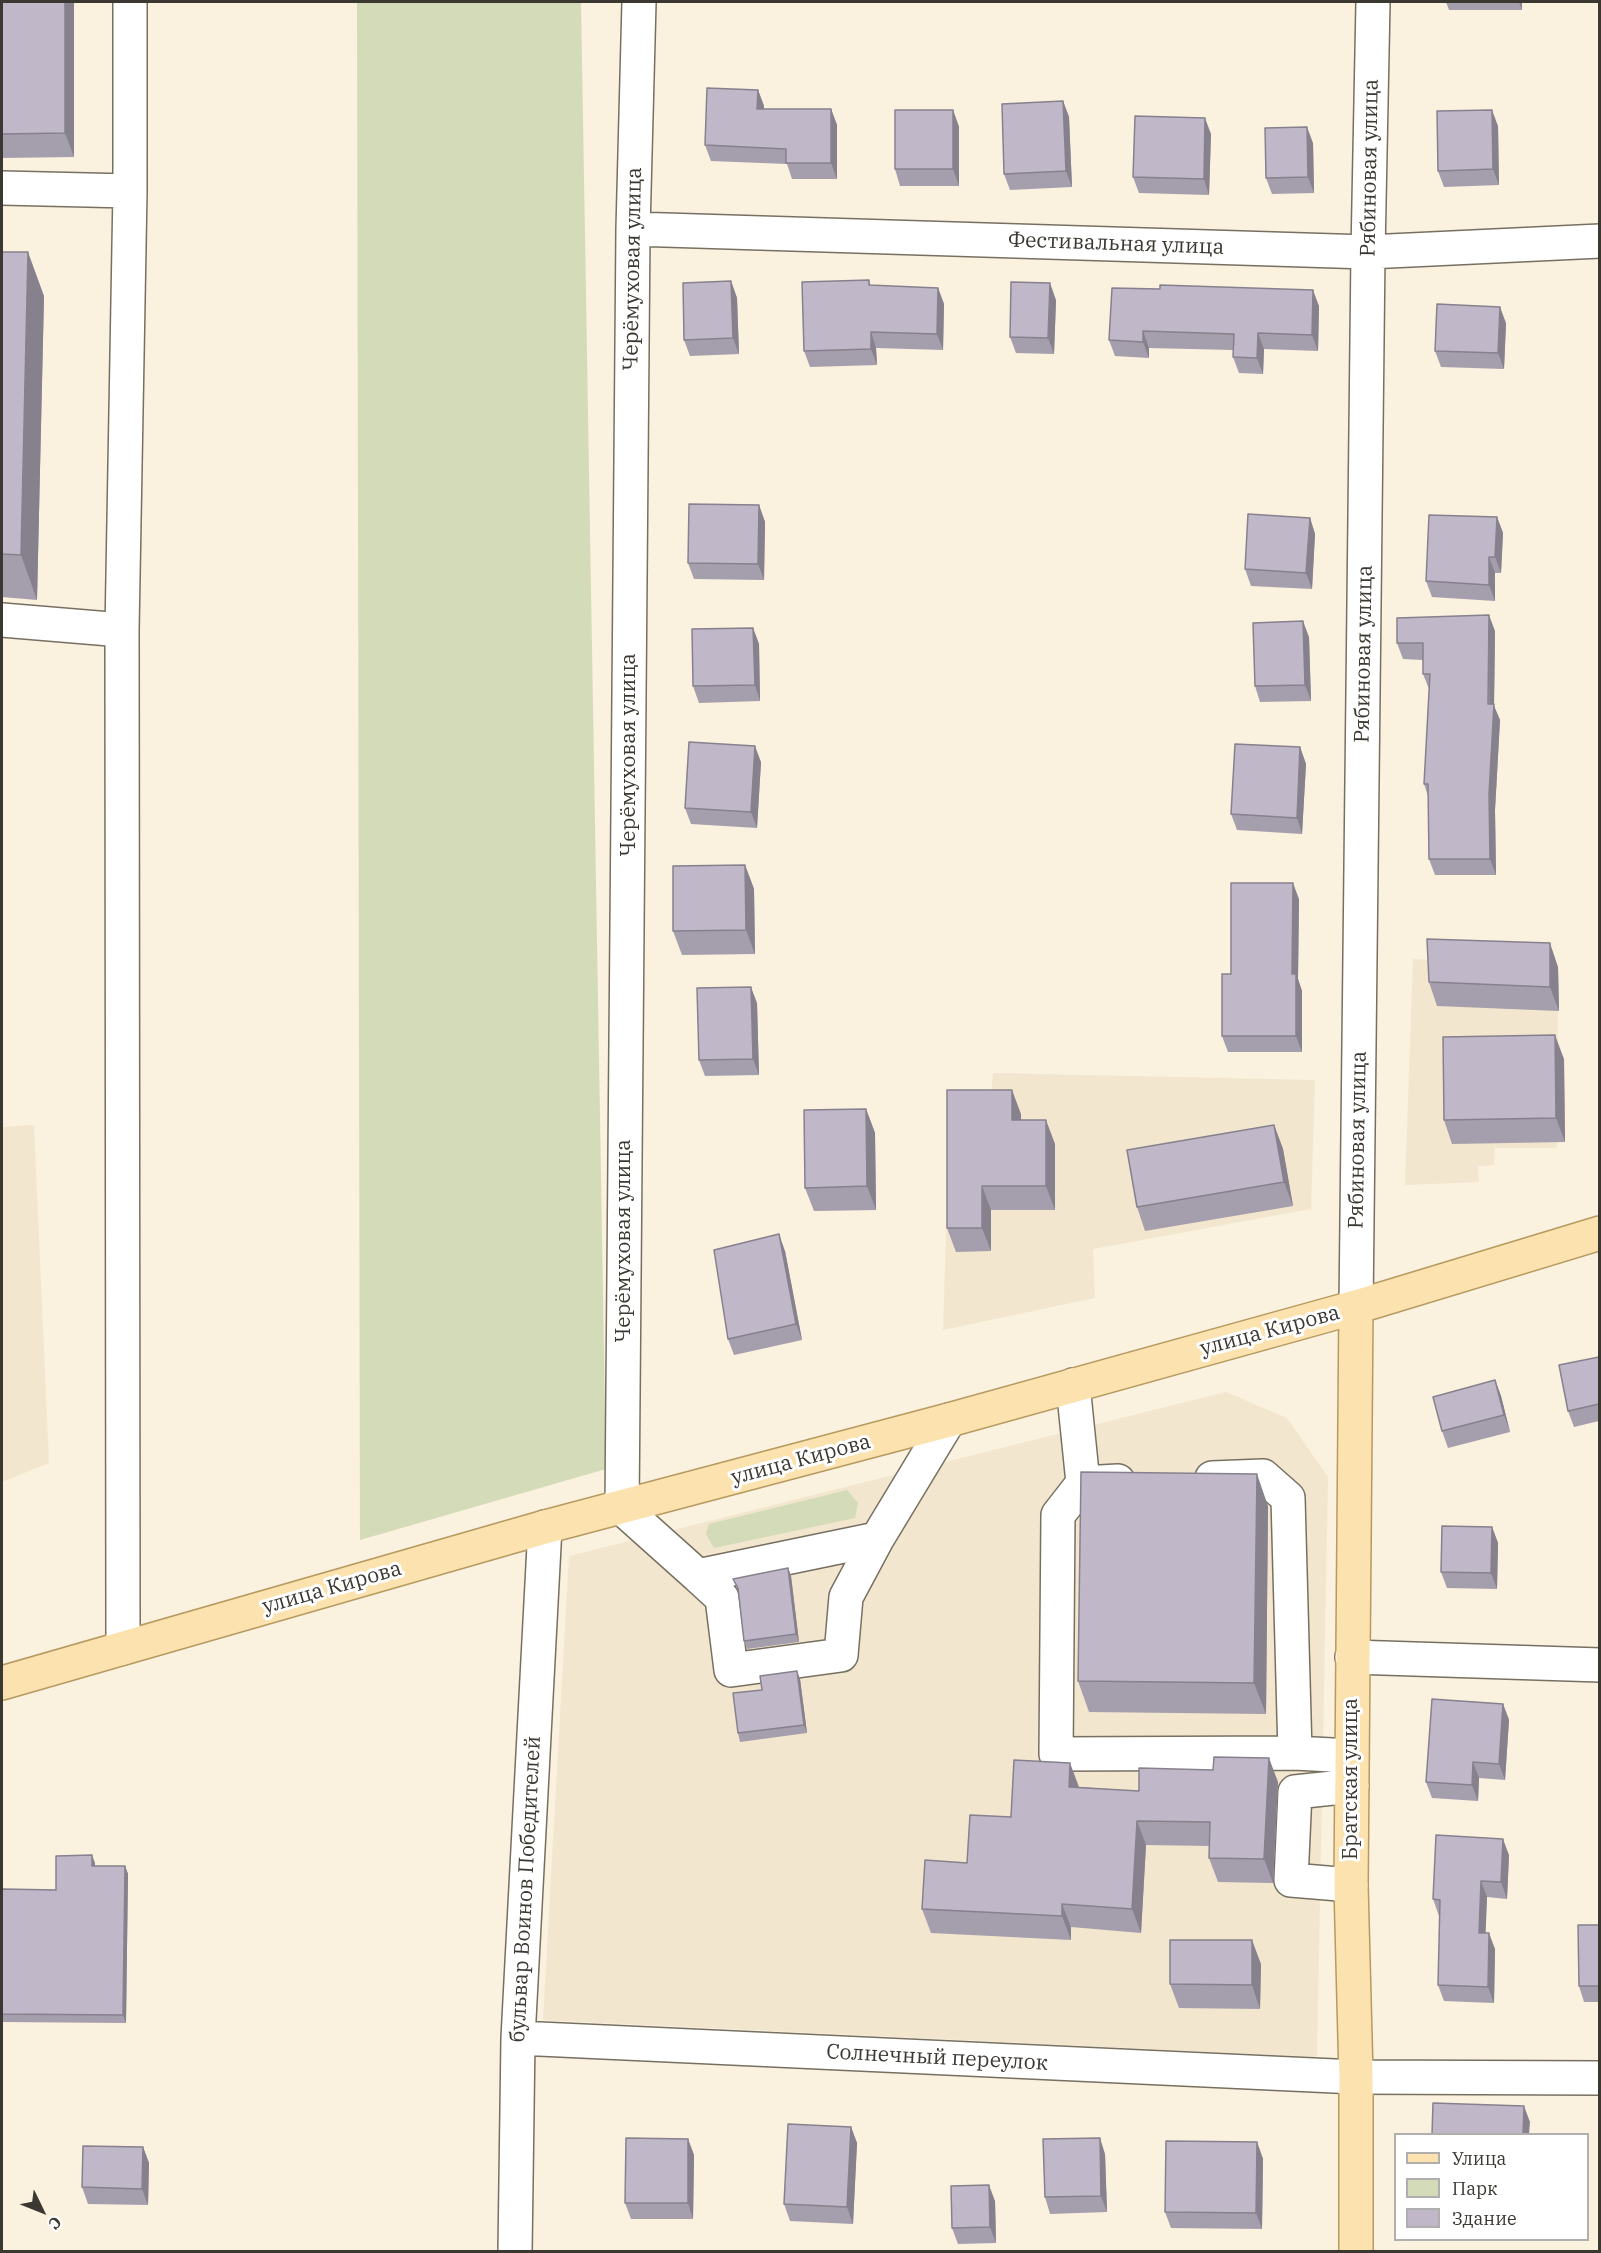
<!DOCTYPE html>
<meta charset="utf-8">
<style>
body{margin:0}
#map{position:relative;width:1601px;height:2253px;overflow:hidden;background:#faf1df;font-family:"IBM Plex Serif",serif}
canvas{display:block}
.frame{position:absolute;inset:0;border:3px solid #3b3831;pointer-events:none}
.legend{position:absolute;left:1394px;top:2133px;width:195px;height:108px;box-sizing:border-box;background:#fff;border:2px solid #b1afad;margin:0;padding:8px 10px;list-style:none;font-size:18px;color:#3b3831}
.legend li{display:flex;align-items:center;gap:12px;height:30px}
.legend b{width:30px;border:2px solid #b1afad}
.north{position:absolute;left:12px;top:2181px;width:60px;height:60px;-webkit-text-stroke:4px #fff;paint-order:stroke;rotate:133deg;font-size:16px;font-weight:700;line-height:24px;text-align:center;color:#3b3831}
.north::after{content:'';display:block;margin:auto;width:21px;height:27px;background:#3b3831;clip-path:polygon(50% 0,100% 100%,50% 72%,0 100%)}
</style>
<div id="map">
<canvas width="1601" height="2253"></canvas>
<div class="frame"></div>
<ul class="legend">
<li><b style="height:8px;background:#fbe2af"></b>Улица</li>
<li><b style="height:16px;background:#d4dbb8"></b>Парк</li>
<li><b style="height:16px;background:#c0b8c9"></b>Здание</li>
</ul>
<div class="north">С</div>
</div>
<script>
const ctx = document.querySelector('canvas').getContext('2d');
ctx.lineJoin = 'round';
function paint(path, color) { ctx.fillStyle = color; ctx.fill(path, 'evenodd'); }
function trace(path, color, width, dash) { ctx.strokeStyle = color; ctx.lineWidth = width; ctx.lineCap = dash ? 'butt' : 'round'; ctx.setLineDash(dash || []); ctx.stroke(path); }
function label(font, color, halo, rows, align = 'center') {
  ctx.font = font + ' "IBM Plex Serif",serif'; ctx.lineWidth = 6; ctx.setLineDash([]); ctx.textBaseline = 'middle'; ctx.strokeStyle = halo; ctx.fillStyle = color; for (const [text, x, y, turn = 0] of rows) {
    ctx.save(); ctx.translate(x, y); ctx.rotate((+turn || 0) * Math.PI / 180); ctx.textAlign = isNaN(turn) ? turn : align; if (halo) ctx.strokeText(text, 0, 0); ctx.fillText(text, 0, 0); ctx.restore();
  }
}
const built = new Path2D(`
 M 1413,959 L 1558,967 L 1557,1148 L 1495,1148 L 1494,1165 L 1478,1166 L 1479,1182 L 1405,1185 Z
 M 993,1073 L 1315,1080 L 1311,1209 L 1093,1249 L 1095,1298 L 943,1330 L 950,1109 L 990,1109 Z
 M 34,1125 L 49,1463 L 2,1482 L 2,1127 Z
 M 1226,1392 L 1287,1418 L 1328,1477 L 1317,2057 L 543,2020 L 569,1556 Z`);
const green = new Path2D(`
 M 357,2 L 581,2 L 606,1469 L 360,1540 Z
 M 847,1490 L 858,1503 L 855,1518 L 714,1548 L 706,1534 L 709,1524 Z`);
const minor = new Path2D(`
 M 639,2 L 633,229 L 622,1508 L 698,1576 L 877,1539 L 949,1420
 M 2,188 L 130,191
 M 633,229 L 1368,252 L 1600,241
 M 2,620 L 122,630
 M 1356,1307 L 1368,252 L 1373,2
 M 1073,1385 L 1083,1483 L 1118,1481
 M 1212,1478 L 1263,1476 L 1288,1498 L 1295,1753 L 1351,1756
 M 1083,1483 L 1058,1515 L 1056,1754 L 1295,1753
 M 698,1576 L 722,1598 L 731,1670 L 841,1655 L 846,1597 L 877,1539
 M 123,1648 L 122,630 L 130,191 L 130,2
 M 1352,1657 L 1600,1665
 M 1351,1885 L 1291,1880 L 1295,1792 L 1352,1786
 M 518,2038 L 1356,2077 L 1600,2078
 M 515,2252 L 518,2038 L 545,1527`);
const major = new Path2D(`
 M 1356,1307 L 1351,1885 L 1356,2077 L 1356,2252
 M 2,1683 L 545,1527 L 949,1420 L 1356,1307 L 1600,1233`);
const wall = new Path2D(`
 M 2,2 L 74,2 L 74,157 L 2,158 Z
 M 1446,2 L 1522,2 L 1522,10 L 1449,10 Z
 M 758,90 L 764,106 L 764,109 L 831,109 L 837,125 L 837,179 L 792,179 L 787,164 L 711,161 L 705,145 Z
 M 1063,101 L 1069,117 L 1072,187 L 1010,190 L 1004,174 Z
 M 953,110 L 959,127 L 959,186 L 900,186 L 895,169 Z
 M 1498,126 L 1499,185 L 1444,187 L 1438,171 Z
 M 1211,134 L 1209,195 L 1139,193 L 1133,177 Z
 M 1313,143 L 1314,193 L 1272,194 L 1266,178 Z
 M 2,252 L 44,296 L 37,600 L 2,597 Z
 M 869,280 L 871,286 L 938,288 L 944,304 L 943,350 L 876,348 L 877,365 L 810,367 L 804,351 Z
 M 731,281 L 737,298 L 739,354 L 690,356 L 684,340 Z
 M 1112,288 L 1319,306 L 1318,351 L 1264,349 L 1263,374 L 1239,373 L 1233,357 L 1233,350 L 1149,348 L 1149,358 L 1115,356 L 1109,340 Z
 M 1056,300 L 1054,354 L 1016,353 L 1010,337 Z
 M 1506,323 L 1504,369 L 1441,367 L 1435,351 Z
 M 759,505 L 765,522 L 764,580 L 694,579 L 688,563 Z
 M 1497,517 L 1503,533 L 1501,573 L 1495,573 L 1495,601 L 1432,597 L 1426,581 Z
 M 1310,518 L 1315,534 L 1312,589 L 1251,586 L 1245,569 Z
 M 753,628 L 759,644 L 760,701 L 699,703 L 693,686 Z
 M 1495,631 L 1494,706 L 1500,720 L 1495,810 L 1496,875 L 1435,875 L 1429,859 L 1428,796 L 1424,784 L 1429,689 L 1423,674 L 1423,660 L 1403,659 L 1397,643 Z
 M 1309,637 L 1311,701 L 1260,702 L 1255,686 Z
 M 1300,747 L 1306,764 L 1302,834 L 1237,830 L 1231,814 Z
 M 761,762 L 757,828 L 691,824 L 685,808 Z
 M 745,865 L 754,889 L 755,954 L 682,955 L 673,931 Z
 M 1299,899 L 1298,979 L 1302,991 L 1302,1052 L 1228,1052 L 1222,1036 L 1231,974 Z
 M 1558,967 L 1559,1011 L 1437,1006 L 1429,982 Z
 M 757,1003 L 759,1075 L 705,1076 L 699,1060 Z
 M 1564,1059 L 1565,1142 L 1452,1144 L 1444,1120 Z
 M 866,1109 L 875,1133 L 876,1210 L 814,1211 L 805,1188 Z
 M 1021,1114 L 1021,1120 L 1055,1144 L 1055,1210 L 991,1210 L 991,1251 L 956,1252 L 947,1228 Z
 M 1274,1125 L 1283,1149 L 1293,1206 L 1145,1231 L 1137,1207 Z
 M 785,1251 L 802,1340 L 734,1355 L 728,1339 Z
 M 1599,1357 L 1599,1421 L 1574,1427 L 1568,1411 Z
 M 1495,1380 L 1501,1396 L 1510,1432 L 1448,1448 L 1442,1431 Z
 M 1268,1506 L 1266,1714 L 1089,1712 L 1078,1681 Z
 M 1492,1527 L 1498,1543 L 1497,1589 L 1447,1588 L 1441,1572 Z
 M 788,1568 L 791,1576 L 799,1642 L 747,1649 L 744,1641 L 738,1590 L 733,1579 Z
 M 800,1679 L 807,1733 L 740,1742 L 738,1733 L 762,1690 Z
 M 1503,1704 L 1509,1720 L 1505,1780 L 1479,1778 L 1478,1801 L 1432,1798 L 1426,1782 Z
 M 1278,1782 L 1273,1883 L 1218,1882 L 1209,1858 L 1209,1846 L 1146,1845 L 1141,1933 L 1071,1927 L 1071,1940 L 931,1933 L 922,1909 L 1011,1817 L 1079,1787 L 1139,1791 Z
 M 1509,1855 L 1507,1899 L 1487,1897 L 1485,1933 L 1495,1949 L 1494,2003 L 1444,2001 L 1438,1985 L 1440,1916 L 1439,1916 L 1433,1899 Z
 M 95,1863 L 95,1866 L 125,1866 L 128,1874 L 126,2023 L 2,2022 L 2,1889 L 56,1890 Z
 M 1599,1925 L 1599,2002 L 1584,2002 L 1579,1986 Z
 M 1261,1964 L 1260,2009 L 1179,2008 L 1170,1984 Z
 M 851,2127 L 857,2143 L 853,2224 L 790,2221 L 784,2204 Z
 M 688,2139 L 694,2155 L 693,2219 L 631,2219 L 625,2203 Z
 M 1257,2142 L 1263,2159 L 1262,2229 L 1171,2228 L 1165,2212 Z
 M 143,2147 L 149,2163 L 148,2205 L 88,2204 L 82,2187 Z
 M 1105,2154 L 1107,2212 L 1050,2214 L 1045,2197 Z
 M 995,2201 L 996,2243 L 958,2244 L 952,2228 Z`);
const shadedWall = new Path2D(`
 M 65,2 L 74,2 L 74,157 L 65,133 Z
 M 1519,2 L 1522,2 L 1522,10 Z
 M 758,90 L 764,106 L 763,126 L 757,109 Z
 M 1063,101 L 1069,117 L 1072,187 L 1066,171 Z
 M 831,109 L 837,125 L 837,179 L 831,163 Z
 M 953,110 L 959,127 L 959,186 L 953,169 Z
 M 1492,110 L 1498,126 L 1499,185 L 1493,169 Z
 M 1205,118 L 1211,134 L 1209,195 L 1204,179 Z
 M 1307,127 L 1313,143 L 1314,193 L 1308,177 Z
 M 28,252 L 44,296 L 37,600 L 21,555 Z
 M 731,281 L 737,298 L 739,354 L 733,338 Z
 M 1050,283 L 1056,300 L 1054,354 L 1048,338 Z
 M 938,288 L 944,304 L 943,350 L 937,334 Z
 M 1313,290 L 1319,306 L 1318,351 L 1312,335 Z
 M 1500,307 L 1506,323 L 1504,369 L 1498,353 Z
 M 1143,331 L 1149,348 L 1149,358 L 1143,342 Z
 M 871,332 L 876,348 L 877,365 L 871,349 Z
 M 1258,333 L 1264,349 L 1263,374 L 1257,358 Z
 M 759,505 L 765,522 L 764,580 L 758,564 Z
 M 1497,517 L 1503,533 L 1501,573 L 1495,557 Z
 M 1310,518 L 1315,534 L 1312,589 L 1306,573 Z
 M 1489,557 L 1495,573 L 1495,601 L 1489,585 Z
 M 1489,615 L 1495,631 L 1494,706 L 1500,720 L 1495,810 L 1496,875 L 1490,859 Z
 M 1303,621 L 1309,637 L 1311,701 L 1305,685 Z
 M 753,628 L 759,644 L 760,701 L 755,685 Z
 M 755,746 L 761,762 L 757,828 L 751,812 Z
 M 1300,747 L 1306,764 L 1302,834 L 1297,818 Z
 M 745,865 L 754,889 L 755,954 L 746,930 Z
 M 1293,883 L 1299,899 L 1298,979 L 1302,991 L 1302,1052 L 1296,1036 L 1292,974 Z
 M 1550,943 L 1558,967 L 1559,1011 L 1550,987 Z
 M 751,987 L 757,1003 L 759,1075 L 753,1059 Z
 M 1555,1035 L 1564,1059 L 1565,1142 L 1556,1118 Z
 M 1012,1090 L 1021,1114 L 1021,1143 L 1012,1120 Z
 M 866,1109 L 875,1133 L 876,1210 L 867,1186 Z
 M 1046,1120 L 1055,1144 L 1055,1210 L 1046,1186 Z
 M 1274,1125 L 1283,1149 L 1293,1206 L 1284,1182 Z
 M 982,1186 L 991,1210 L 991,1251 L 982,1228 Z
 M 779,1234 L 785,1251 L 802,1340 L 796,1324 Z
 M 1495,1380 L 1501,1396 L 1510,1432 L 1504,1415 Z
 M 1257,1474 L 1268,1506 L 1266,1714 L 1254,1683 Z
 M 1492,1527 L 1498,1543 L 1497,1589 L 1491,1573 Z
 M 788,1568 L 791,1576 L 799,1642 L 796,1634 Z
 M 797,1671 L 800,1679 L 807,1733 L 804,1725 Z
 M 1503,1704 L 1509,1720 L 1505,1780 L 1499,1764 Z
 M 1269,1758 L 1278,1782 L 1273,1883 L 1264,1859 Z
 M 1473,1762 L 1479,1778 L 1478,1801 L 1472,1785 Z
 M 1070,1763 L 1079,1787 L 1078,1811 L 1069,1787 Z
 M 1137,1821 L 1146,1845 L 1141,1933 L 1132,1909 Z
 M 1503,1839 L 1509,1855 L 1507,1899 L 1501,1882 Z
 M 92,1855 L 95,1863 L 95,1874 L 92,1866 Z
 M 125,1866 L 128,1874 L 126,2023 L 123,2015 Z
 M 1481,1881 L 1487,1897 L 1485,1949 L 1479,1933 Z
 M 1062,1904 L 1071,1927 L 1071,1940 L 1062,1916 Z
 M 1489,1933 L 1495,1949 L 1494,2003 L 1488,1987 Z
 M 1252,1940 L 1261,1964 L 1260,2009 L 1252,1985 Z
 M 1524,2106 L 1530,2122 L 1529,2134 L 1523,2134 Z
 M 851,2127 L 857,2143 L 853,2224 L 847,2207 Z
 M 1100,2138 L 1105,2154 L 1107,2212 L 1101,2196 Z
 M 688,2139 L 694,2155 L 693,2219 L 688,2203 Z
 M 1257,2142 L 1263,2159 L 1262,2229 L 1256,2213 Z
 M 143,2147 L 149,2163 L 148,2205 L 142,2189 Z
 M 989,2185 L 995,2201 L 996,2243 L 990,2227 Z`);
const building = new Path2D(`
 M 2,2 L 65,2 L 65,133 L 2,134 Z
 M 707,88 L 758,90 L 757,109 L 831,109 L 831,163 L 786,163 L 786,149 L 705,145 Z
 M 1063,101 L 1066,171 L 1004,174 L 1002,104 Z
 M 895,110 L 953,110 L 953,169 L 895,169 Z
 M 1492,110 L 1493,169 L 1438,171 L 1437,111 Z
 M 1135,116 L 1205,118 L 1204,179 L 1133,177 Z
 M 1307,127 L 1308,177 L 1266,178 L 1265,128 Z
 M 2,252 L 28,252 L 21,555 L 2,554 Z
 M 869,280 L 869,285 L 938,288 L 937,334 L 871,332 L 871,349 L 804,351 L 802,282 Z
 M 731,281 L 733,338 L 684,340 L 683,283 Z
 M 1011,282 L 1050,283 L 1048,338 L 1010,337 Z
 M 1160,285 L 1313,290 L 1312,335 L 1258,333 L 1257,358 L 1233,357 L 1234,334 L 1143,331 L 1143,342 L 1109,340 L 1112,288 L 1160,289 Z
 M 1437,304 L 1500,307 L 1498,353 L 1435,351 Z
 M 689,504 L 759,505 L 758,564 L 688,563 Z
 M 1248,514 L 1310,518 L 1306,573 L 1245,569 Z
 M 1429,515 L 1497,517 L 1495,557 L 1489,557 L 1489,585 L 1426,581 Z
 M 1489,615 L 1488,704 L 1494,704 L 1489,794 L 1490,859 L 1429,859 L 1428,784 L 1424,784 L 1430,674 L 1423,674 L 1423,643 L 1397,643 L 1397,618 Z
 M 1303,621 L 1305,685 L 1255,686 L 1253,623 Z
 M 753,628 L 755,685 L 693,686 L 692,629 Z
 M 689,742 L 755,746 L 751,812 L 685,808 Z
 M 1235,744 L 1300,747 L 1297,818 L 1231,814 Z
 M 745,865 L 746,930 L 673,931 L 673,866 Z
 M 1231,883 L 1293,883 L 1292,974 L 1296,974 L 1296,1036 L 1222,1036 L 1222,974 L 1231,974 Z
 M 1427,939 L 1550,943 L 1550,987 L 1429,982 Z
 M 751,987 L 753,1059 L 699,1060 L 697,988 Z
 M 1555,1035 L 1556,1118 L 1444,1120 L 1443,1037 Z
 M 947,1090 L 1012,1090 L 1012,1120 L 1046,1120 L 1046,1186 L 982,1186 L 982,1228 L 947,1228 Z
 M 866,1109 L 867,1186 L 805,1188 L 804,1110 Z
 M 1274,1125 L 1284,1182 L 1137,1207 L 1127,1150 Z
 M 779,1234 L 796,1324 L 728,1339 L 714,1250 Z
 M 1599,1357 L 1599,1404 L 1568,1411 L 1559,1365 Z
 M 1495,1380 L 1504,1415 L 1442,1431 L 1433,1397 Z
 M 1081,1472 L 1257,1474 L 1254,1683 L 1078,1681 Z
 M 1442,1526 L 1492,1527 L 1491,1573 L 1441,1572 Z
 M 788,1568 L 796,1634 L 744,1641 L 738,1588 L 733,1579 Z
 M 797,1671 L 804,1725 L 738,1733 L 733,1693 L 762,1690 L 760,1676 Z
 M 1432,1699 L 1503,1704 L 1499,1764 L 1473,1762 L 1472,1785 L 1426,1782 Z
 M 1214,1757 L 1269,1758 L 1264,1859 L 1209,1858 L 1210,1822 L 1137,1821 L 1132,1909 L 1062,1904 L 1062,1916 L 922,1909 L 925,1860 L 967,1863 L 970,1815 L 1011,1817 L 1014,1760 L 1070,1763 L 1069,1787 L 1139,1791 L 1139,1768 L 1213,1770 Z
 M 1436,1835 L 1503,1839 L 1501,1882 L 1481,1881 L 1479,1933 L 1489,1933 L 1488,1987 L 1438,1985 L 1440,1900 L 1433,1899 Z
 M 92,1855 L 92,1866 L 125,1866 L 123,2015 L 2,2014 L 2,1889 L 56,1890 L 56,1856 Z
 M 1578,1925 L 1599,1925 L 1599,1986 L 1579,1986 Z
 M 1170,1940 L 1252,1940 L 1252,1985 L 1170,1984 Z
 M 1433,2103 L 1524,2106 L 1523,2134 L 1432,2134 Z
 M 788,2124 L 851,2127 L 847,2207 L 784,2204 Z
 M 626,2138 L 688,2139 L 688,2203 L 625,2203 Z
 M 1100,2138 L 1101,2196 L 1045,2197 L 1043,2139 Z
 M 1166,2141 L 1257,2142 L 1256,2213 L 1165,2212 Z
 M 83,2146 L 143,2147 L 142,2189 L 82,2187 Z
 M 989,2185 L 990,2227 L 952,2228 L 951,2186 Z`);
const streetNames = [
 ["Рябиновая улица",1370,168,-89],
 ["Фестивальная улица",1116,244,2],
 ["Черёмуховая улица",633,269,-89],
 ["Рябиновая улица",1364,654,-89],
 ["Черёмуховая улица",629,755,-90],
 ["Рябиновая улица",1358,1140,-89],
 ["Черёмуховая улица",624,1241,-90],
 ["улица Кирова",1270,1331,-15],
 ["улица Кирова",801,1460,-15],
 ["улица Кирова",332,1588,-16],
 ["Братская улица",1351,1779,-90],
 ["бульвар Воинов Победителей",526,1889,-87],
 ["Солнечный переулок",937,2058,3]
];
paint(built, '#f2e6ce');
paint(green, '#d4dbb8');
trace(minor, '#777061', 36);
trace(major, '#b69a60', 36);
trace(minor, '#fff', 33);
trace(major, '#fbe2af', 33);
paint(wall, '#a59ead');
paint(shadedWall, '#86818d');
paint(building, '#c0b8c9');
trace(building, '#86818d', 1.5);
label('21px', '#3b3831', '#fff', streetNames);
</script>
